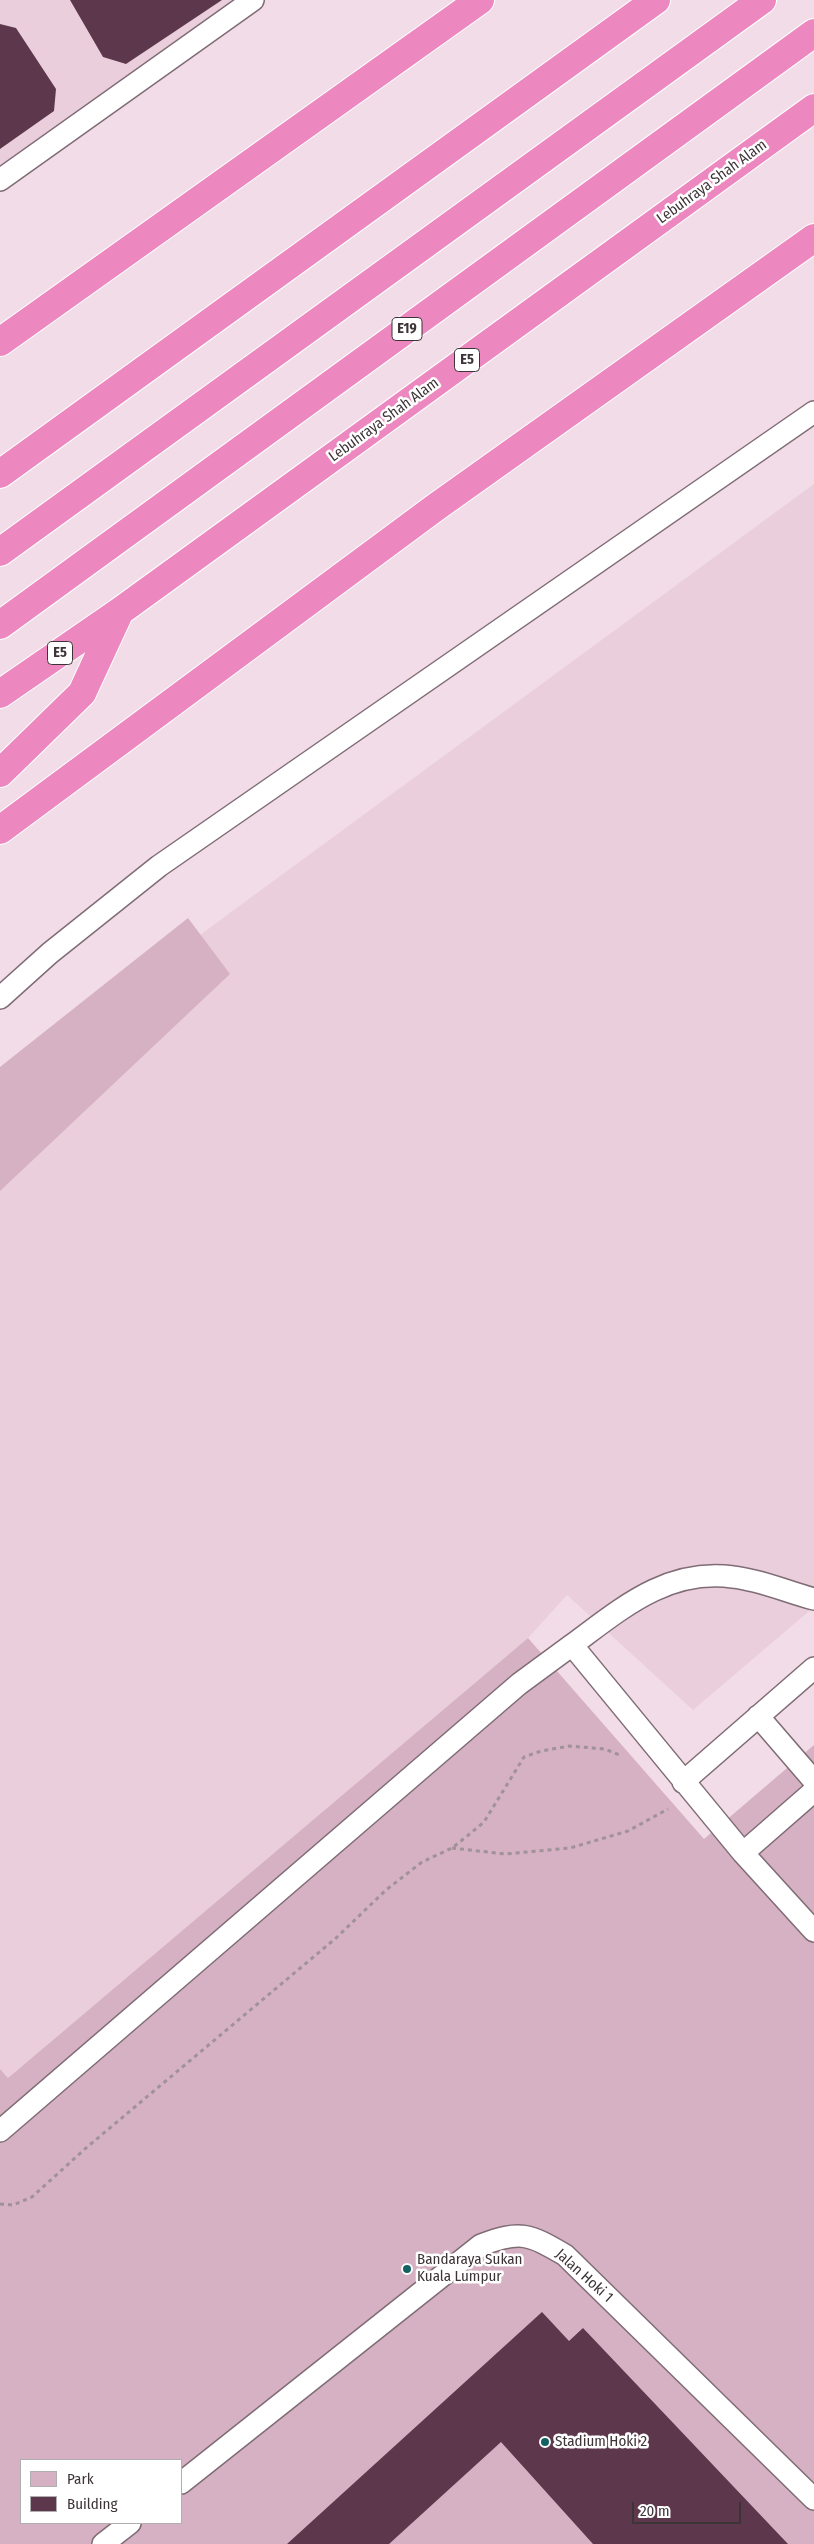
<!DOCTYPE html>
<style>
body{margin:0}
#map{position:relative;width:814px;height:2544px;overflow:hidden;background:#f2dce7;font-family:"Fira Sans Condensed",sans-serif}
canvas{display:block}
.legend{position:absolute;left:20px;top:2459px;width:162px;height:65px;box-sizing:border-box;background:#fff;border:1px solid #b1aeaf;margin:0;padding:6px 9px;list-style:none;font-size:15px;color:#3d3438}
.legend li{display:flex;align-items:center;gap:10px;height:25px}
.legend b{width:25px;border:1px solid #b1aeaf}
.scale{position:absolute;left:632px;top:2502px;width:109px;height:22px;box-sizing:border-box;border:2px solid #3d3438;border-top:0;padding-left:6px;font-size:15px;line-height:18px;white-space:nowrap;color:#3d3438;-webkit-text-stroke:4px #fff;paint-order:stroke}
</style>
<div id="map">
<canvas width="814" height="2544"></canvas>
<ul class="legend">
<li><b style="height:14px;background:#d5b1c3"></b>Park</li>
<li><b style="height:14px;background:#5d384c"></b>Building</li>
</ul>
<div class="scale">20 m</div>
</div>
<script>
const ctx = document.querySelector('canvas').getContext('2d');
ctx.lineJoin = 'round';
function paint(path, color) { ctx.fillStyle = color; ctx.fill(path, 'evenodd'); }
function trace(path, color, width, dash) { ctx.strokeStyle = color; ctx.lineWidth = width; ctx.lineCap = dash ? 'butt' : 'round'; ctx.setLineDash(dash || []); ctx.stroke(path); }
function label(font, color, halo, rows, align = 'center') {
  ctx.font = font + ' "Fira Sans Condensed",sans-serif'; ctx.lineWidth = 5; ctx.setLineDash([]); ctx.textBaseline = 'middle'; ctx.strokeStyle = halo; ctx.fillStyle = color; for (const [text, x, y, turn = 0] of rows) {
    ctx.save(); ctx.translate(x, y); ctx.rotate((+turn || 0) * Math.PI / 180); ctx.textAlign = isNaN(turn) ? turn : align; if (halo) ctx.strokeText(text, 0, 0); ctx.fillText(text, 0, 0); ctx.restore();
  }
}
const built = new Path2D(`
 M 0,0 L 239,0 L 0,170 Z
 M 814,484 L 814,1607 L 693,1710 L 567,1595 L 528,1638 L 8,2078 L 0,2069 L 0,1098 L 110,1001 Z`);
const green = new Path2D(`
 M 188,918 L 230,974 L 0,1191 L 0,1067 Z
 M 528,1638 L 704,1839 L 814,1745 L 814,2544 L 0,2544 L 0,2069 L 8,2078 ZM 21,2460 L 181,2460 L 181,2523 L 21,2523 Z`);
const building = new Path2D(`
 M 70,0 L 222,0 L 126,64 L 103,57 Z
 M 0,24 L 16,28 L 56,89 L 54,111 L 0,149 Z
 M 542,2312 L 569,2341 L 583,2328 L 788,2544 L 593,2544 L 501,2442 L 389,2544 L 287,2544 Z`);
const path = new Path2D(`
 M 452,1848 L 505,1854 L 570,1848 L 628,1831 L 668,1809
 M 0,2204 L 13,2205 L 32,2197 L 86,2148 L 336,1938 L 386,1890 L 422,1862 L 452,1848 L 466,1837 L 484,1822 L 524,1757 L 541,1751 L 569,1746 L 605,1749 L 622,1756`);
const service = new Path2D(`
 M 0,180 L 253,0
 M 0,998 L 50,953 L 159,866 L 814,412
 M 572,1645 C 621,1609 667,1568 733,1577 C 761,1580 787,1592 814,1599
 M 758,1716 L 814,1781
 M 683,1782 L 814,1668
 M 743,1853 L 814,1791
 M 0,2131 L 519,1684 L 572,1645 L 743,1853 L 814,1931
 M 181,2483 L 481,2245 C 521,2230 529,2234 565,2255 L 814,2499
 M 103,2544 L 130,2523`);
const motorway = new Path2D(`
 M 0,342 L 480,0
 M 0,474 L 656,0
 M 0,552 L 762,0
 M 0,625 L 814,33
 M 0,694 L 119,612 L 814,108
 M 0,773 L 82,693 L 119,613
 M 0,830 L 436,507 L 814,238`);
const markers = [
 [407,2269,5,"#126264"],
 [545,2442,5,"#126264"]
];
const shields = [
 [407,329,30],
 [467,360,25],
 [60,653,25]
];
const shieldNames = [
 ["E19",407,329],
 ["E5",467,360],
 ["E5",60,653]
];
const streetNames = [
 ["Lebuhraya Shah Alam",712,182,-36],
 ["Lebuhraya Shah Alam",384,420,-36],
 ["Jalan Hoki 1",584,2276,42]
];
const poiNames = [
 ["Bandaraya Sukan",417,2260],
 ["Kuala Lumpur",417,2277],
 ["Stadium Hoki 2",555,2442]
];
paint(built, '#ebcedc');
paint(green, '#d5b1c3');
paint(building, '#5d384c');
trace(service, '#7f6c75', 24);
trace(motorway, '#fff', 30);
trace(path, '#a19199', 3, [4, 4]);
trace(service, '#fff', 21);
trace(motorway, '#ec88bf', 28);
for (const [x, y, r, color] of markers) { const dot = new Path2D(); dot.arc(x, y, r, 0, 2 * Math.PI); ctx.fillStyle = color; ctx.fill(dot); trace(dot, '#fff', 2); }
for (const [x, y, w] of shields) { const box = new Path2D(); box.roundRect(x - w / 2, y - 11.5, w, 23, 4); ctx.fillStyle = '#fff'; ctx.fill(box); trace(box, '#3d3438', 1); }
label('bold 14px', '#3d3438', null, shieldNames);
label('15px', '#3d3438', '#fff', streetNames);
label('15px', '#3d3438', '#fff', poiNames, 'left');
</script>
